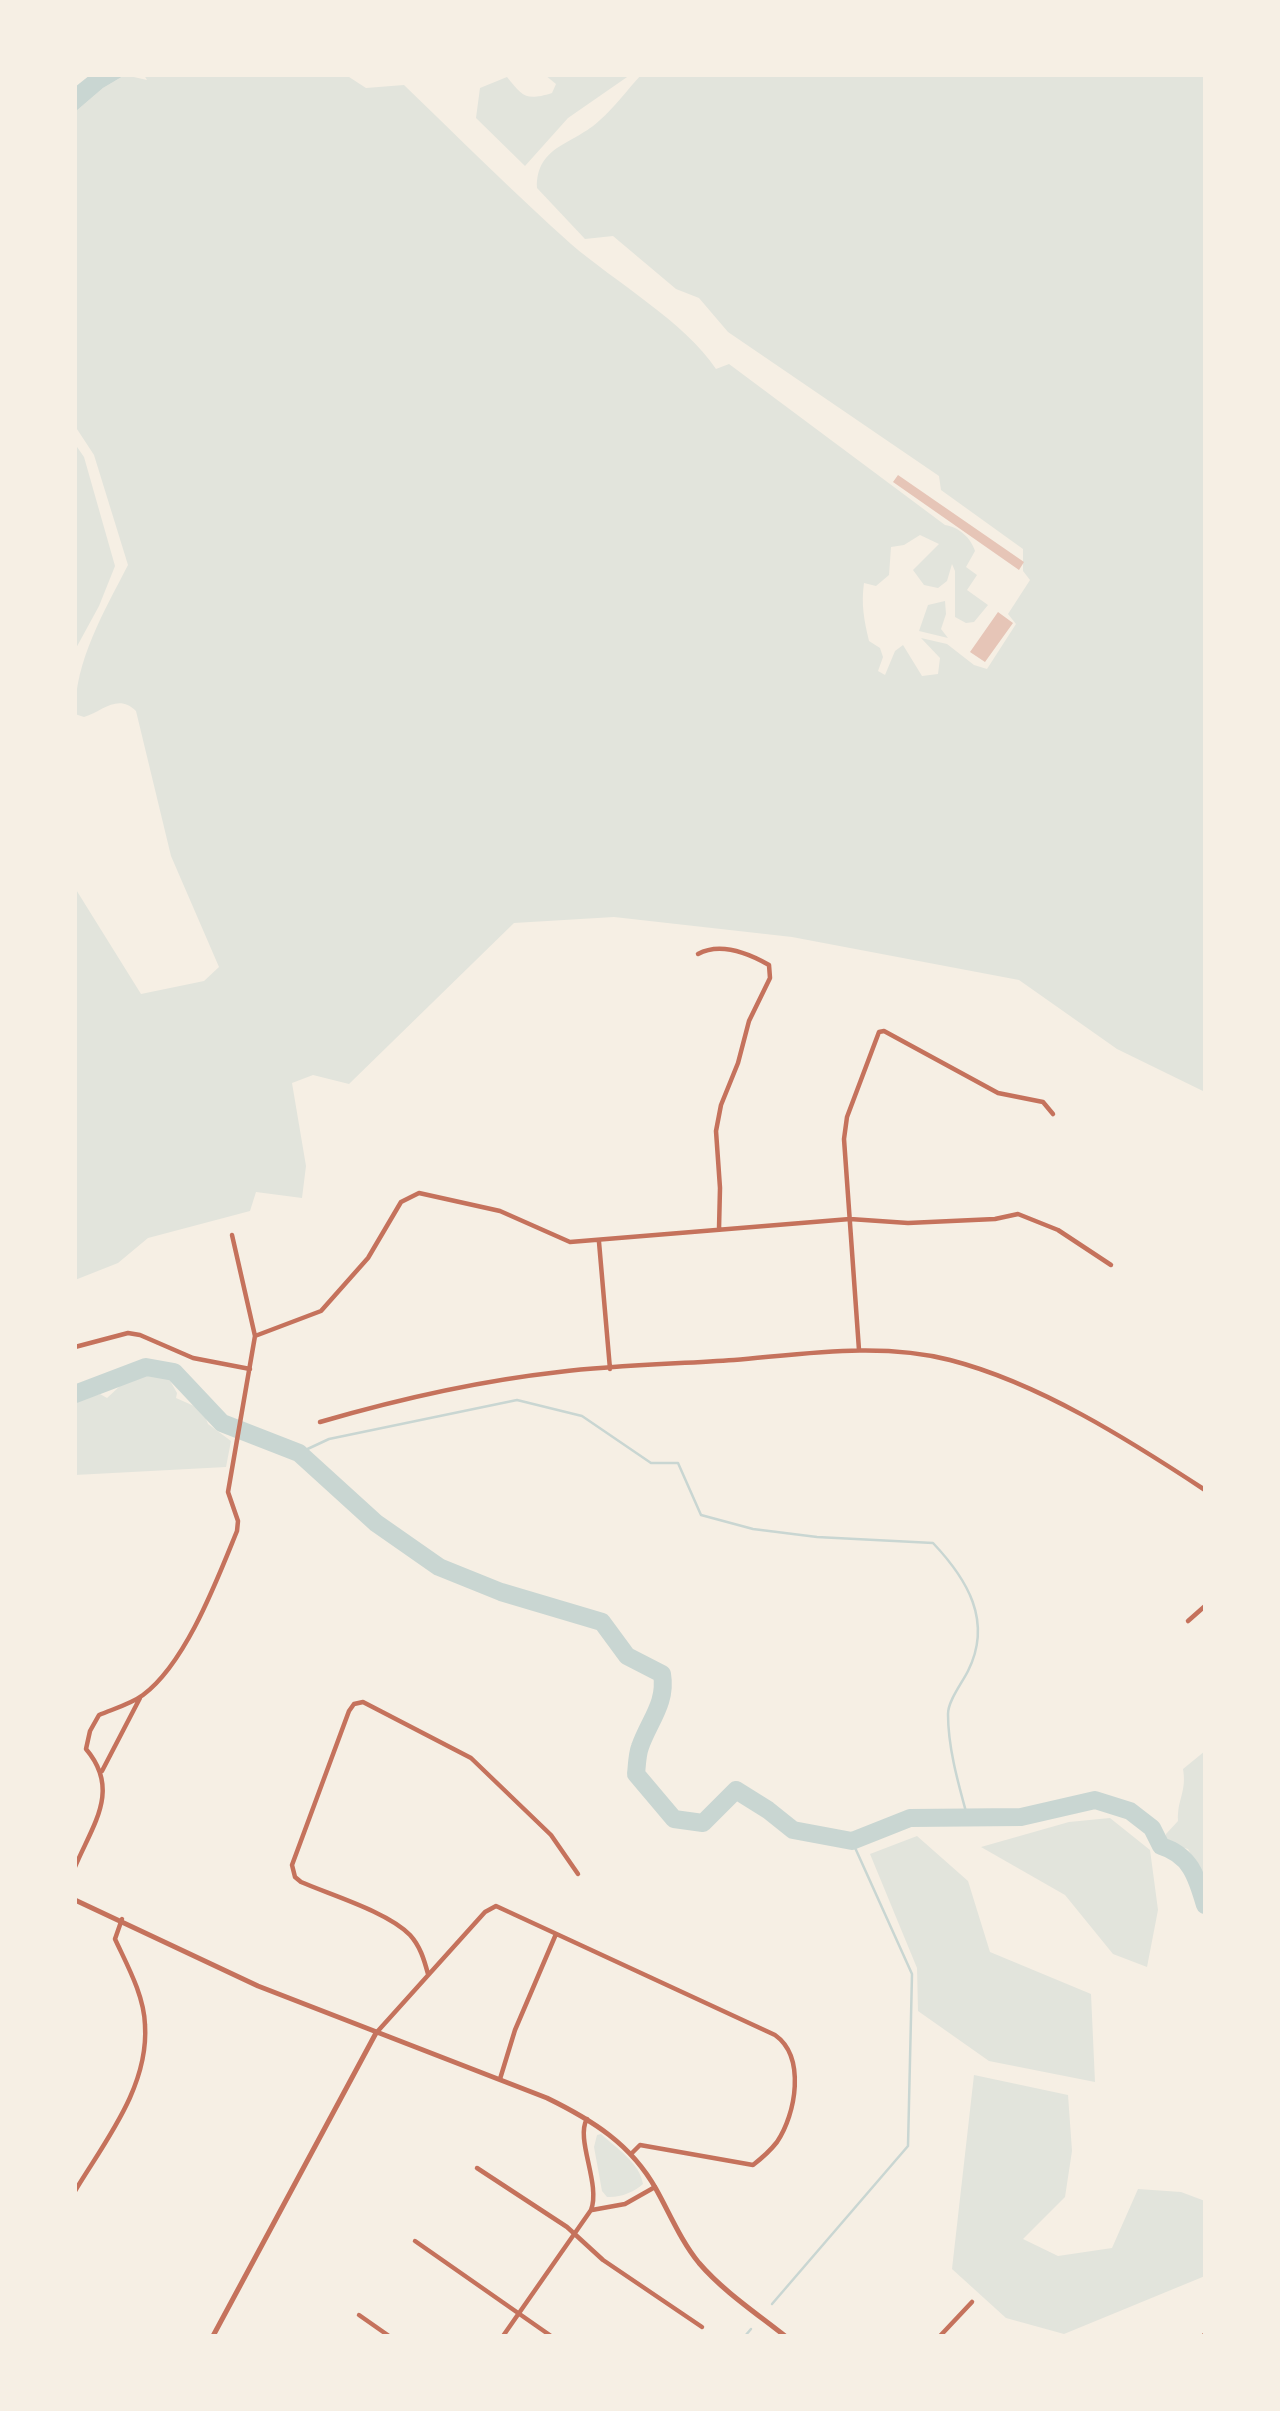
<!DOCTYPE html>
<style>
body{margin:0}
#map{position:relative;width:1280px;height:2411px;overflow:hidden;background:#f6efe4;font-family:"Alegreya Sans",sans-serif}
canvas{display:block}
.frame{position:absolute;inset:0;border:77px solid #f6efe4;pointer-events:none}
</style>
<div id="map">
<canvas width="1280" height="2411"></canvas>
<div class="frame"></div>
</div>
<script>
const ctx = document.querySelector('canvas').getContext('2d');
ctx.lineJoin = 'round';
function paint(path, color) { ctx.fillStyle = color; ctx.fill(path, 'evenodd'); }
function trace(path, color, width, dash) { ctx.strokeStyle = color; ctx.lineWidth = width; ctx.lineCap = dash ? 'butt' : 'round'; ctx.setLineDash(dash || []); ctx.stroke(path); }
const green = new Path2D(`
 M 125,75 L 147,80 L 144,75 L 346,75 L 366,88 L 404,85 C 459,138 514,193 571,244 C 615,282 685,322 716,369 L 729,364 L 945,525 C 959,527 971,538 975,551 L 966,567 L 977,575 L 967,590 L 988,605 L 974,622 L 966,623 L 955,617 L 955,571 L 952,564 L 947,581 L 938,588 L 924,585 L 913,570 L 939,544 L 920,535 L 904,545 L 891,547 L 889,575 L 876,586 L 864,583 C 861,604 864,620 869,641 L 880,648 L 883,657 L 878,671 L 885,675 L 895,651 L 903,645 L 922,676 L 938,674 L 940,658 L 921,638 L 947,644 L 974,665 L 987,669 L 1016,624 L 1008,614 L 1030,580 L 1023,571 L 1023,549 L 941,490 L 939,476 L 728,332 L 699,298 L 676,289 L 613,236 L 585,239 L 537,188 C 536,145 574,145 600,120 C 615,107 627,90 641,75 L 1205,75 L 1205,1092 L 1117,1049 L 1019,980 L 792,937 L 614,917 L 514,923 L 349,1084 L 313,1075 L 292,1083 L 306,1166 L 302,1198 L 256,1192 L 250,1211 L 148,1238 L 118,1263 L 75,1280 L 75,888 L 141,994 L 204,981 L 219,967 L 171,856 L 136,711 C 118,693 103,711 84,717 L 75,714 C 75,660 104,612 128,565 L 94,455 L 75,426 L 75,112 L 103,88 Z
 M 545,75 L 630,75 L 568,118 L 525,166 L 476,118 L 480,88 L 507,77 C 523,97 526,101 552,93 L 556,84 Z
 M 75,444 L 84,457 L 115,566 L 99,606 L 75,650 Z
 M 945,601 L 946,614 L 941,629 L 948,638 L 919,631 L 928,605 Z
 M 147,1373 L 168,1377 L 177,1393 L 176,1398 L 203,1410 L 208,1424 L 231,1441 L 226,1467 L 75,1475 L 75,1401 L 100,1394 L 107,1398 L 120,1386 Z
 M 1205,1751 L 1205,1881 L 1188,1849 L 1166,1843 L 1166,1834 L 1178,1821 C 1177,1799 1187,1792 1183,1769 Z
 M 1110,1818 L 1150,1850 L 1158,1910 L 1147,1967 L 1113,1954 L 1065,1895 L 981,1847 L 1069,1822 Z
 M 917,1836 L 968,1881 L 990,1952 L 1091,1994 L 1095,2082 L 989,2061 L 918,2011 L 917,1968 L 870,1854 Z
 M 974,2075 L 1068,2095 L 1072,2151 L 1065,2197 L 1023,2239 L 1058,2256 L 1112,2248 L 1138,2189 L 1181,2192 L 1205,2201 L 1205,2276 L 1064,2334 L 1006,2318 L 952,2269 Z
 M 601,2134 C 616,2148 640,2163 643,2184 C 634,2192 620,2198 607,2197 L 602,2191 L 594,2147 L 597,2135 Z`);
const water = new Path2D(`
 M 90,75 L 125,75 L 103,88 L 75,112 L 75,87 Z`);
const stream = new Path2D(`
 M 299,1453 L 329,1439 L 517,1400 L 582,1416 L 651,1463 L 678,1463 L 701,1515 L 753,1529 L 817,1537 L 933,1543 C 967,1579 993,1621 968,1671 C 962,1683 948,1701 948,1714 C 948,1749 959,1786 968,1819
 M 772,2304 L 908,2146 L 912,1974 L 852,1841
 M 745,2336 L 751,2329`);
const river = new Path2D(`
 M 75,1394 L 146,1367 L 174,1372 L 222,1423 L 299,1453 L 376,1523 L 439,1567 L 501,1592 L 602,1622 L 627,1656 L 662,1674 C 667,1703 649,1721 640,1747 C 637,1755 637,1766 636,1774 L 674,1819 L 703,1823 L 736,1790 L 768,1810 L 793,1830 L 852,1841 L 910,1818 L 1021,1817 L 1095,1800 L 1130,1811 L 1152,1828 L 1161,1846 C 1191,1855 1197,1878 1205,1905`);
const building = new Path2D(`
 M 898,475 L 1024,562 L 1019,570 L 893,482 Z
 M 998,612 L 1013,623 L 985,662 L 970,652 Z`);
const minor = new Path2D(`
 M 698,954 C 720,942 748,953 769,965 L 770,978 L 749,1021 L 738,1063 L 721,1105 L 716,1131 L 720,1188 L 719,1229
 M 599,1242 L 610,1369
 M 255,1336 L 321,1311 L 368,1258 L 401,1202 L 419,1193 L 500,1211 L 570,1242 L 850,1219 L 908,1223 L 995,1219 L 1018,1214 L 1058,1230 L 1111,1265
 M 75,1347 L 128,1333 L 140,1335 L 193,1358 L 250,1369
 M 859,1350 L 844,1139 L 847,1117 L 879,1032 L 884,1031 L 998,1093 L 1043,1102 L 1053,1114
 M 320,1422 C 399,1399 478,1381 559,1372 C 617,1365 676,1364 734,1360 C 805,1354 880,1342 950,1360 C 1039,1383 1129,1440 1205,1490
 M 1188,1621 L 1205,1606
 M 102,1771 L 140,1698
 M 75,1867 C 93,1824 121,1790 86,1749 L 90,1731 L 99,1715 C 113,1709 131,1704 143,1695 C 186,1663 217,1580 237,1531 L 238,1521 L 228,1492 L 255,1336 L 232,1235
 M 428,1974 C 424,1959 420,1946 410,1935 C 388,1912 331,1895 301,1882 L 295,1877 L 292,1865 L 349,1711 L 354,1704 L 363,1702 L 471,1758 L 551,1835 L 578,1874
 M 377,2032 L 485,1912 L 496,1906 L 775,2035 C 806,2057 796,2114 777,2142 C 770,2151 762,2158 753,2165 L 640,2145 L 631,2154
 M 500,2079 L 515,2030 L 556,1934
 M 477,2168 L 567,2227 L 603,2260 L 702,2327
 M 75,2191 C 105,2141 149,2087 145,2025 C 144,1995 127,1965 115,1939 L 122,1919
 M 592,2210 L 625,2204 L 655,2187
 M 415,2241 L 551,2336
 M 359,2315 L 389,2336
 M 503,2336 L 591,2210 C 601,2184 575,2139 587,2119
 M 940,2336 L 972,2302
 M 1203,2336 L 1205,2334`);
const tertiary = new Path2D(`
 M 75,1900 L 258,1986 L 547,2098 C 592,2120 631,2144 656,2189 C 670,2214 681,2241 699,2263 C 723,2291 756,2313 785,2336
 M 213,2336 L 376,2033`);
paint(green, '#e2e4dc');
paint(water, '#c9d6d2');
trace(stream, '#c9d6d2', 2.5);
trace(river, '#c9d6d2', 18);
paint(building, '#e6c5b7');
trace(minor, '#c5725c', 4.5);
trace(tertiary, '#c5725c', 5);
</script>
